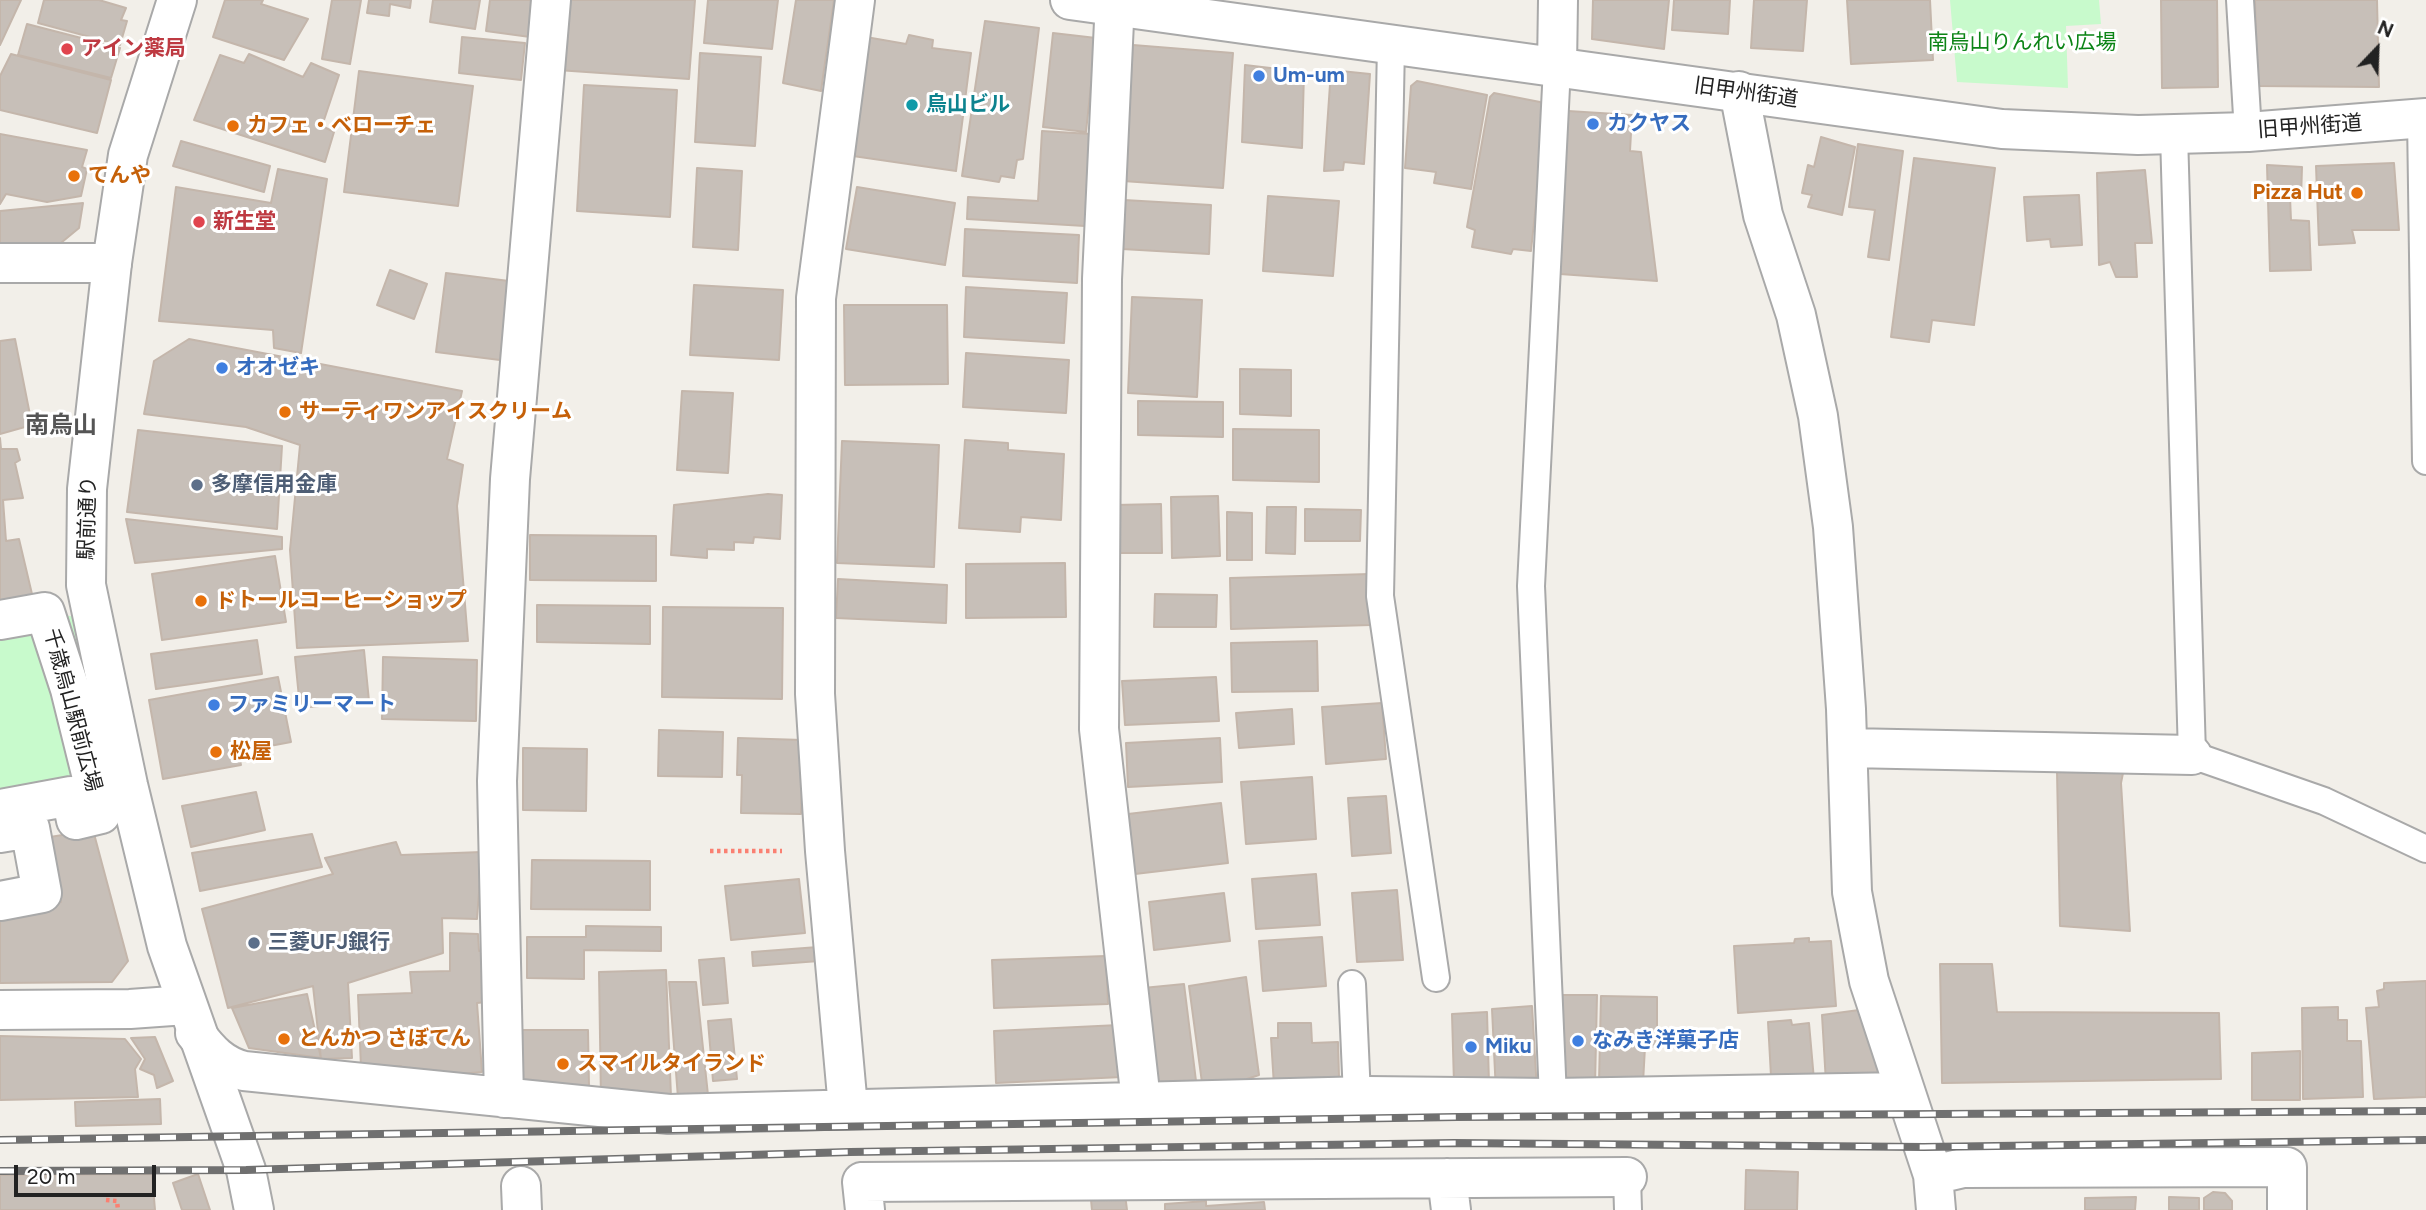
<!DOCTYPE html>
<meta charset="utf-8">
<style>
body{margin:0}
#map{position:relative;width:2426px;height:1210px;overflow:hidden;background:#f2efe9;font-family:Figtree,sans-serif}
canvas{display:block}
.north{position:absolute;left:2342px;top:14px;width:70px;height:70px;-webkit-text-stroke:5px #fff;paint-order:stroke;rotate:23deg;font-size:19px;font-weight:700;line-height:28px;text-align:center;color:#222}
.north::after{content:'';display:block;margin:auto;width:24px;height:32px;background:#222;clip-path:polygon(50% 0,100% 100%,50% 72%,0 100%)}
.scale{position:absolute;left:14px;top:1165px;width:142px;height:32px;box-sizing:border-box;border:4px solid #222;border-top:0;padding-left:9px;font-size:21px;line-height:24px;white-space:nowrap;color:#222;-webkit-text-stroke:5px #fff;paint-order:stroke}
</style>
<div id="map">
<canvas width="2426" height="1210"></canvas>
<div class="north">N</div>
<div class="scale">20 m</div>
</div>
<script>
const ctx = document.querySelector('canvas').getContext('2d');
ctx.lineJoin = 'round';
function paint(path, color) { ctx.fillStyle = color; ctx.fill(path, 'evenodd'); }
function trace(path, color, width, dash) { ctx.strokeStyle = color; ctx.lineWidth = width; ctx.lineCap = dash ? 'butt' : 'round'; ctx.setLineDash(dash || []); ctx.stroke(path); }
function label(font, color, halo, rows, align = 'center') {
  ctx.font = font + ' Figtree,"Noto Sans JP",sans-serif'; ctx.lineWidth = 6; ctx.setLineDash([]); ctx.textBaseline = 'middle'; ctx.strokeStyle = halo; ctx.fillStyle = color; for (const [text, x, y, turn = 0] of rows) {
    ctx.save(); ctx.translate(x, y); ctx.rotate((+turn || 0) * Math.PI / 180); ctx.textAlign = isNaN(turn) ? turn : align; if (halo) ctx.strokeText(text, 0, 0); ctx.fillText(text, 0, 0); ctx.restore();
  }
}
const park = new Path2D(`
 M 1950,0 L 2099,0 L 2101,24 L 2066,26 L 2068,88 L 1957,82 Z
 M 45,612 L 76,617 L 89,632 L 79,649 L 67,656 L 81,779 L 0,821 L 0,620 Z`);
const building = new Path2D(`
 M 0,0 L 21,0 L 0,45 Z
 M 44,0 L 99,0 L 126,8 L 121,20 L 127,21 L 120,45 L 38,23 Z
 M 225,0 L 263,0 L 261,4 L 308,19 L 284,60 L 213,37 Z
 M 332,0 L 361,0 L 350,64 L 322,59 Z
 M 369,0 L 411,0 L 410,8 L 390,4 L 389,16 L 367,13 Z
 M 433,0 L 480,0 L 475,29 L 430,22 Z
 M 490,0 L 535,0 L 530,37 L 486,31 Z
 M 569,0 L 695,0 L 689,79 L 557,70 Z
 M 708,0 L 778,0 L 772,49 L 704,43 Z
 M 796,0 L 834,0 L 821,91 L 783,83 Z
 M 1593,0 L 1669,0 L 1664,49 L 1592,39 Z
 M 1674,0 L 1730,0 L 1728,34 L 1672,30 Z
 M 1754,0 L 1807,0 L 1803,51 L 1751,48 Z
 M 1847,0 L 1930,0 L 1933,60 L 1851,64 Z
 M 2161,0 L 2217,0 L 2218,87 L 2162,88 Z
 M 2255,0 L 2377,0 L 2379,87 L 2257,86 Z
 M 985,21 L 1039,28 L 1023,159 L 1017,160 L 1014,178 L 1001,176 L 999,182 L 962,176 Z
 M 27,24 L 120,48 L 111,78 L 18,55 Z
 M 1053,33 L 1096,38 L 1086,132 L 1043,127 Z
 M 909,35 L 933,40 L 932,48 L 971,53 L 956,171 L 853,156 L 866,37 L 906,44 Z
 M 462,37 L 525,43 L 521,80 L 459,73 Z
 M 1133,45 L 1233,53 L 1223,188 L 1123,181 Z
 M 700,53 L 761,57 L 755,146 L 695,142 Z
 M 11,54 L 111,80 L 97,133 L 0,110 L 0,76 Z
 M 249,54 L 303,77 L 311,63 L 339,75 L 322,126 L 334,132 L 325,162 L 194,120 L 220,55 L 244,63 Z
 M 1245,65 L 1304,72 L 1302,148 L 1242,142 Z
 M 1331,70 L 1370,74 L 1364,164 L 1344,162 L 1343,170 L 1324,171 Z
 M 359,71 L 473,86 L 458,206 L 344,192 Z
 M 1417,81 L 1487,95 L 1471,189 L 1434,183 L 1436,172 L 1405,168 L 1411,86 Z
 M 584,85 L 677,90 L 670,217 L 577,211 Z
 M 1494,93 L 1540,102 L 1546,108 L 1531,251 L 1513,249 L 1511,254 L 1472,247 L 1475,230 L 1467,227 L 1490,97 Z
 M 1568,111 L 1632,115 L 1630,151 L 1641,152 L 1657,281 L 1560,274 Z
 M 1042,131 L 1091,134 L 1085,226 L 967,219 L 968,197 L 1038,201 Z
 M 0,134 L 87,150 L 82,167 L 87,169 L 81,196 L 47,202 L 6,194 L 0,204 Z
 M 1821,137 L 1855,147 L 1842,215 L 1808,207 L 1812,195 L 1802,193 L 1808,165 L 1814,167 Z
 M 181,141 L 270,166 L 264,192 L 173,166 Z
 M 1858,144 L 1903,151 L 1889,260 L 1868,257 L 1875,210 L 1849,207 Z
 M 1914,158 L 1995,168 L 1974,325 L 1932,320 L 1929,342 L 1891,337 Z
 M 2394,163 L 2399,230 L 2352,230 L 2355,243 L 2319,245 L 2316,166 Z
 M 2267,165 L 2302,167 L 2301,199 L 2290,197 L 2291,220 L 2309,221 L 2311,270 L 2270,271 Z
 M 697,168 L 742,171 L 738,250 L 693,247 Z
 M 278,169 L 327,179 L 301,353 L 274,348 L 273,330 L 159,321 L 176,187 L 271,203 Z
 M 2145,170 L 2152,243 L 2135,243 L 2137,277 L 2116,277 L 2110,262 L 2099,265 L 2097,173 Z
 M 857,187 L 955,203 L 945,265 L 846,249 Z
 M 2079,195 L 2082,245 L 2051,247 L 2050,239 L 2027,241 L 2024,197 Z
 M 1268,196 L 1339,201 L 1333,276 L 1263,271 Z
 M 1124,200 L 1211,205 L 1209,254 L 1122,249 Z
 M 83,203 L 79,228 L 56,247 L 0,248 L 0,211 Z
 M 965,229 L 1079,235 L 1077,283 L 963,276 Z
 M 390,270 L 427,284 L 414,319 L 377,305 Z
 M 446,273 L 509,281 L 500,360 L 436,352 Z
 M 694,285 L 783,290 L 779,360 L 690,355 Z
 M 966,287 L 1067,293 L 1064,343 L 964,337 Z
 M 1132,297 L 1202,300 L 1197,397 L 1128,393 Z
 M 844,305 L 947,305 L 948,384 L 845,385 Z
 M 15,339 L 32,425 L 0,434 L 0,341 Z
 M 189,339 L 462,391 L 447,459 L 463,465 L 457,506 L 468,641 L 297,648 L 290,550 L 300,445 L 246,427 L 144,414 L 154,361 Z
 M 966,353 L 1069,360 L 1066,413 L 963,407 Z
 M 1240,369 L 1291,370 L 1291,416 L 1240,414 Z
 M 682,391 L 733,393 L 728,473 L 677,470 Z
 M 1138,401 L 1223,402 L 1223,437 L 1138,435 Z
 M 1233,429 L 1319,430 L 1319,482 L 1233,480 Z
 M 138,430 L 282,446 L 277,529 L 127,512 Z
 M 0,438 L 1,449 L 17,449 L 20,460 L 15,463 L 23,498 L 3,500 L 6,541 L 19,539 L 36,611 L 0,617 Z
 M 965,440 L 1008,443 L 1008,450 L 1064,454 L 1061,520 L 1021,517 L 1020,532 L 959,528 Z
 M 842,441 L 939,445 L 934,567 L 837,563 Z
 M 768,494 L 782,495 L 780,539 L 754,537 L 753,543 L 734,542 L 734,550 L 707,549 L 707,558 L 671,555 L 674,505 Z
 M 1218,496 L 1220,556 L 1172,558 L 1171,497 Z
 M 1161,504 L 1162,553 L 1115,553 L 1115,505 Z
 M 1267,507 L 1296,507 L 1295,554 L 1266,553 Z
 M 1305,509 L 1361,510 L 1360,541 L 1305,541 Z
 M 1227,512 L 1252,513 L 1252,560 L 1227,560 Z
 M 126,519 L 282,537 L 282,549 L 135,563 Z
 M 530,535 L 656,536 L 656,581 L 530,580 Z
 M 275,556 L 286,622 L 162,640 L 152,574 Z
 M 1065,563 L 1066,617 L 966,618 L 966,564 Z
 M 1370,574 L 1371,625 L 1231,629 L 1230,578 Z
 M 838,579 L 947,585 L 946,623 L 836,618 Z
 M 1155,594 L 1217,595 L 1216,627 L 1154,627 Z
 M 537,605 L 650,606 L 650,644 L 537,642 Z
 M 663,607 L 783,608 L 782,699 L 662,697 Z
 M 257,640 L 262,674 L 156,689 L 151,654 Z
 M 1317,641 L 1318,691 L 1232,692 L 1231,643 Z
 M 364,650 L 369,701 L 300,708 L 295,657 Z
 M 383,657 L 477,660 L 476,721 L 382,719 Z
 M 278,677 L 291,742 L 238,752 L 241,765 L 163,779 L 149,700 Z
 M 1216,677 L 1219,721 L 1125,725 L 1122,681 Z
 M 1382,703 L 1386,759 L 1326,764 L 1322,707 Z
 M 1292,709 L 1294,744 L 1239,748 L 1236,713 Z
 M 659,730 L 723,732 L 722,777 L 658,776 Z
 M 738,738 L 803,740 L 801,814 L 741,813 L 742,775 L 737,775 Z
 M 1220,738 L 1222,782 L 1128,787 L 1126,743 Z
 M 523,748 L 587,749 L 586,811 L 523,810 Z
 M 2124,768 L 2121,783 L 2130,931 L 2060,926 L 2057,771 Z
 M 1312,777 L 1316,839 L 1246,844 L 1241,782 Z
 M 256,792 L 265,830 L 191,847 L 182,806 Z
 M 1386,796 L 1391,853 L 1352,856 L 1348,798 Z
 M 1221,803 L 1228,863 L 1135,874 L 1128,814 Z
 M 93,830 L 128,961 L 112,982 L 0,983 L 0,912 L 61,902 L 44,838 Z
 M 312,834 L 322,867 L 200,891 L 192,853 Z
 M 396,842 L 401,855 L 482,852 L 477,919 L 442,918 L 443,953 L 348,983 L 352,1058 L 321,1059 L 313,986 L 228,1008 L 202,909 L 333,874 L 325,858 Z
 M 532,860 L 650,861 L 650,910 L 531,909 Z
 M 1316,874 L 1320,925 L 1256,929 L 1252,879 Z
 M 799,879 L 805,933 L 731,940 L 725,886 Z
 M 1397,890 L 1403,960 L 1357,962 L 1352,893 Z
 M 1224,893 L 1230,941 L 1154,950 L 1149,902 Z
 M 586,926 L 661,927 L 661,951 L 584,950 L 584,979 L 527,978 L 527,937 L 586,937 Z
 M 450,933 L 478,934 L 479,951 L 484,951 L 486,1002 L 477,1003 L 482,1072 L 402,1079 L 401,1066 L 361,1067 L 358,995 L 412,993 L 410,972 L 450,971 Z
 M 1322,937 L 1326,986 L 1263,991 L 1259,941 Z
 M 1809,938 L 1809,942 L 1831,941 L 1836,1006 L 1738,1013 L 1734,946 L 1794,943 L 1795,939 Z
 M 818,947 L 819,961 L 753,966 L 752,952 Z
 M 1106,956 L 1108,1004 L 994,1008 L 992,960 Z
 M 724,958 L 728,1003 L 703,1005 L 699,960 Z
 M 1940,964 L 1992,964 L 1997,1012 L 2219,1013 L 2221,1079 L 1942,1083 Z
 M 666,970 L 671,1097 L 601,1100 L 599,972 Z
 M 1246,977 L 1259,1075 L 1247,1079 L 1250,1092 L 1203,1090 L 1189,986 Z
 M 2426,981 L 2426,1097 L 2374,1099 L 2366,1008 L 2379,1007 L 2377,991 L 2384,989 L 2384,983 Z
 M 669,982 L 696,982 L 708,1095 L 678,1098 Z
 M 1184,984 L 1197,1089 L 1164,1088 L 1153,1073 L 1143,988 Z
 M 307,994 L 321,1058 L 249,1048 L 232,1008 Z
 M 1562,995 L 1597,995 L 1595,1086 L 1560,1087 Z
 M 1601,996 L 1657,997 L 1657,1047 L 1645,1047 L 1643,1083 L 1599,1082 Z
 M 1532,1006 L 1537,1091 L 1496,1093 L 1492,1009 Z
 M 2338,1007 L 2338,1020 L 2347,1020 L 2347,1041 L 2361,1041 L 2363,1097 L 2303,1099 L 2302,1008 Z
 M 1859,1010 L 1881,1078 L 1826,1083 L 1822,1015 Z
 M 1487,1012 L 1489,1084 L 1454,1084 L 1452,1014 Z
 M 731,1019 L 737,1079 L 713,1081 L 708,1021 Z
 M 1791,1020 L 1792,1025 L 1809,1023 L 1814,1080 L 1771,1076 L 1768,1022 Z
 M 1278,1023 L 1311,1023 L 1312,1043 L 1338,1042 L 1339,1077 L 1305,1078 L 1305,1086 L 1274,1086 L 1271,1038 L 1278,1038 Z
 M 1119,1025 L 1122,1077 L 996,1083 L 994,1031 Z
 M 518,1030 L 588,1030 L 589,1087 L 527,1088 L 518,1076 Z
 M 0,1036 L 125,1039 L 141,1059 L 135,1069 L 138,1097 L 0,1100 Z
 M 155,1037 L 173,1081 L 157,1088 L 154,1075 L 140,1069 L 145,1059 L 131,1038 Z
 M 2300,1051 L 2300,1100 L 2252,1100 L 2252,1053 Z
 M 160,1099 L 161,1124 L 76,1126 L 75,1102 Z
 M 1746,1170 L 1798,1172 L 1797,1210 L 1745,1210 Z
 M 152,1174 L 155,1210 L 0,1210 L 0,1175 Z
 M 198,1174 L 210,1210 L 182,1210 L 173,1183 Z
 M 2213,1192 L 2225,1193 L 2232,1201 L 2232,1210 L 2204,1210 L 2204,1198 Z
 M 1125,1194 L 1127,1210 L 1092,1210 L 1091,1200 Z
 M 2136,1197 L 2135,1210 L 2085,1210 L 2085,1198 Z
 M 2169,1197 L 2199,1198 L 2199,1210 L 2169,1210 Z
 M 1206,1201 L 1206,1206 L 1264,1202 L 1265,1210 L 1165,1210 L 1165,1204 Z`);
const path = new Path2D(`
 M 710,851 L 782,851
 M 106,1200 L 117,1201 L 118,1210`);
const service = new Path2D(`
 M 2240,0 L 2248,132
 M 1391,45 L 1380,596 L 1436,978
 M 2421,118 L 2426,461
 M 2174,134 L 2192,755 L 2324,801 L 2426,849
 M 1352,984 L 1357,1096
 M 1553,1098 L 1531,586 L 1557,67
 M 1627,1177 L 1628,1210`);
const pedestrian = new Path2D(`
 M 0,620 L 45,612 L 70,689 L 101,814 L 76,820 L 71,796 L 0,809
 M 0,833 L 30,828 L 42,893 L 0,901`);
const minor = new Path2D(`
 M 1115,0 L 1102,279 L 1099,729 L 1141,1101
 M 1739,91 L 1763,215 L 1796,315 L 1818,416 L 1833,527 L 1846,709 L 1852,892 L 1869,981 L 1933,1175 L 1936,1210
 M 0,263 L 112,263
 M 1848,748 L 2192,755
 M 0,1010 L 130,1009 L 186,1005
 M 195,1033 C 210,1052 221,1065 244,1071 L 669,1114 L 1368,1096 L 1553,1098 L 1905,1092
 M 504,1098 L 497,781 L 510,479 L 551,0
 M 848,1108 L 825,851 L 815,694 L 816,298 L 855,0
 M 1933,1175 L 1963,1168 L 2287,1167 L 2287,1210
 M 1447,1178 L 1451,1210
 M 521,1186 L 522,1210
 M 865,1210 L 862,1182 L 1627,1177`);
const tertiary = new Path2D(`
 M 177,0 L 128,155 L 112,263 L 87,489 L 86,585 L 128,785 L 167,946 L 246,1170 L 254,1210
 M 1070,0 L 2002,129 L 2138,135 L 2248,132 L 2426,118
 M 1557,67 L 1558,0`);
const rail = new Path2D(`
 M 0,1140 L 1457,1117 L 2426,1111
 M 0,1171 L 246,1170 L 850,1152 L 1454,1143 L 1924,1147 L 2426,1140`);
const markers = [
 [67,49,7,"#e0444e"],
 [1259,76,7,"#3f7fe0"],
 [912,105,7,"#0f9aa8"],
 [1593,124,7,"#3f7fe0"],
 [233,126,7,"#e8710a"],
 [74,176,7,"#e8710a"],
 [2357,193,7,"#e8710a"],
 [199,222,7,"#e0444e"],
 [222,368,7,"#3f7fe0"],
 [285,412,7,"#e8710a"],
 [197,485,7,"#5c6f8a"],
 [201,601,7,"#e8710a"],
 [214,705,7,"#3f7fe0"],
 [216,752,7,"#e8710a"],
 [254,943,7,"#5c6f8a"],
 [284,1039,7,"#e8710a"],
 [1578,1041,7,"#3f7fe0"],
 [1471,1047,7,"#3f7fe0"],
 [563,1064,7,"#e8710a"]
];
const parkNames = [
 ["南烏山りんれい広場",2022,43]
];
const healthNames = [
 ["アイン薬局",81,49],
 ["新生堂",213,222]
];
const shopNames = [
 ["Um-um",1273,76],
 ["カクヤス",1607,124],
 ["オオゼキ",236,368],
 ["ファミリーマート",228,705],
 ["なみき洋菓子店",1592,1041],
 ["Miku",1485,1047]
];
const streetNames = [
 ["旧甲州街道",1746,93,8],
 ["旧甲州街道",2310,127,-4],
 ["駅前通り",88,518,-88],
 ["千歳烏山駅前広場",72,710,75]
];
const cultureNames = [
 ["烏山ビル",926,105]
];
const foodNames = [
 ["カフェ・ベローチェ",247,126],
 ["てんや",88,176],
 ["Pizza Hut",2343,193,"right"],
 ["サーティワンアイスクリーム",299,412],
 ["ドトールコーヒーショップ",215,601],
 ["松屋",230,752],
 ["とんかつ さぼてん",298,1039],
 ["スマイルタイランド",577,1064]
];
const serviceNames = [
 ["多摩信用金庫",211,485],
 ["三菱UFJ銀行",268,943]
];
const quarterNames = [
 ["南烏山",61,426]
];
paint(park, '#c8facc');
paint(building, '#c7bfb8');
trace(building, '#c4b6ab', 2);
trace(service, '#a9a9a9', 30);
trace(pedestrian, '#a9a9a9', 42);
trace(minor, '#a9a9a9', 42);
trace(tertiary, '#a9a9a9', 42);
trace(path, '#fa8072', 4.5, [3.5, 3.5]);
trace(service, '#fff', 26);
trace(pedestrian, '#fff', 38);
trace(minor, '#fff', 38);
trace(tertiary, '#fff', 38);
trace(rail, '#707070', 8);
trace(rail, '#fff', 5, [16]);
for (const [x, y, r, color] of markers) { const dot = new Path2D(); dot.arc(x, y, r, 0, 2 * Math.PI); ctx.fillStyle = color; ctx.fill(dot); trace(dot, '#fff', 2.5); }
label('21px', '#0c8416', '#fff', parkNames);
label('bold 21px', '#be3a42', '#fff', healthNames, 'left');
label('bold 21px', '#366cbe', '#fff', shopNames, 'left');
label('21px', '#222', '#fff', streetNames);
label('bold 21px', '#0d838f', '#fff', cultureNames, 'left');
label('bold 21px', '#c56008', '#fff', foodNames, 'left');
label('bold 21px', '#4e5e75', '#fff', serviceNames, 'left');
label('bold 24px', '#555', '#fff', quarterNames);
</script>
